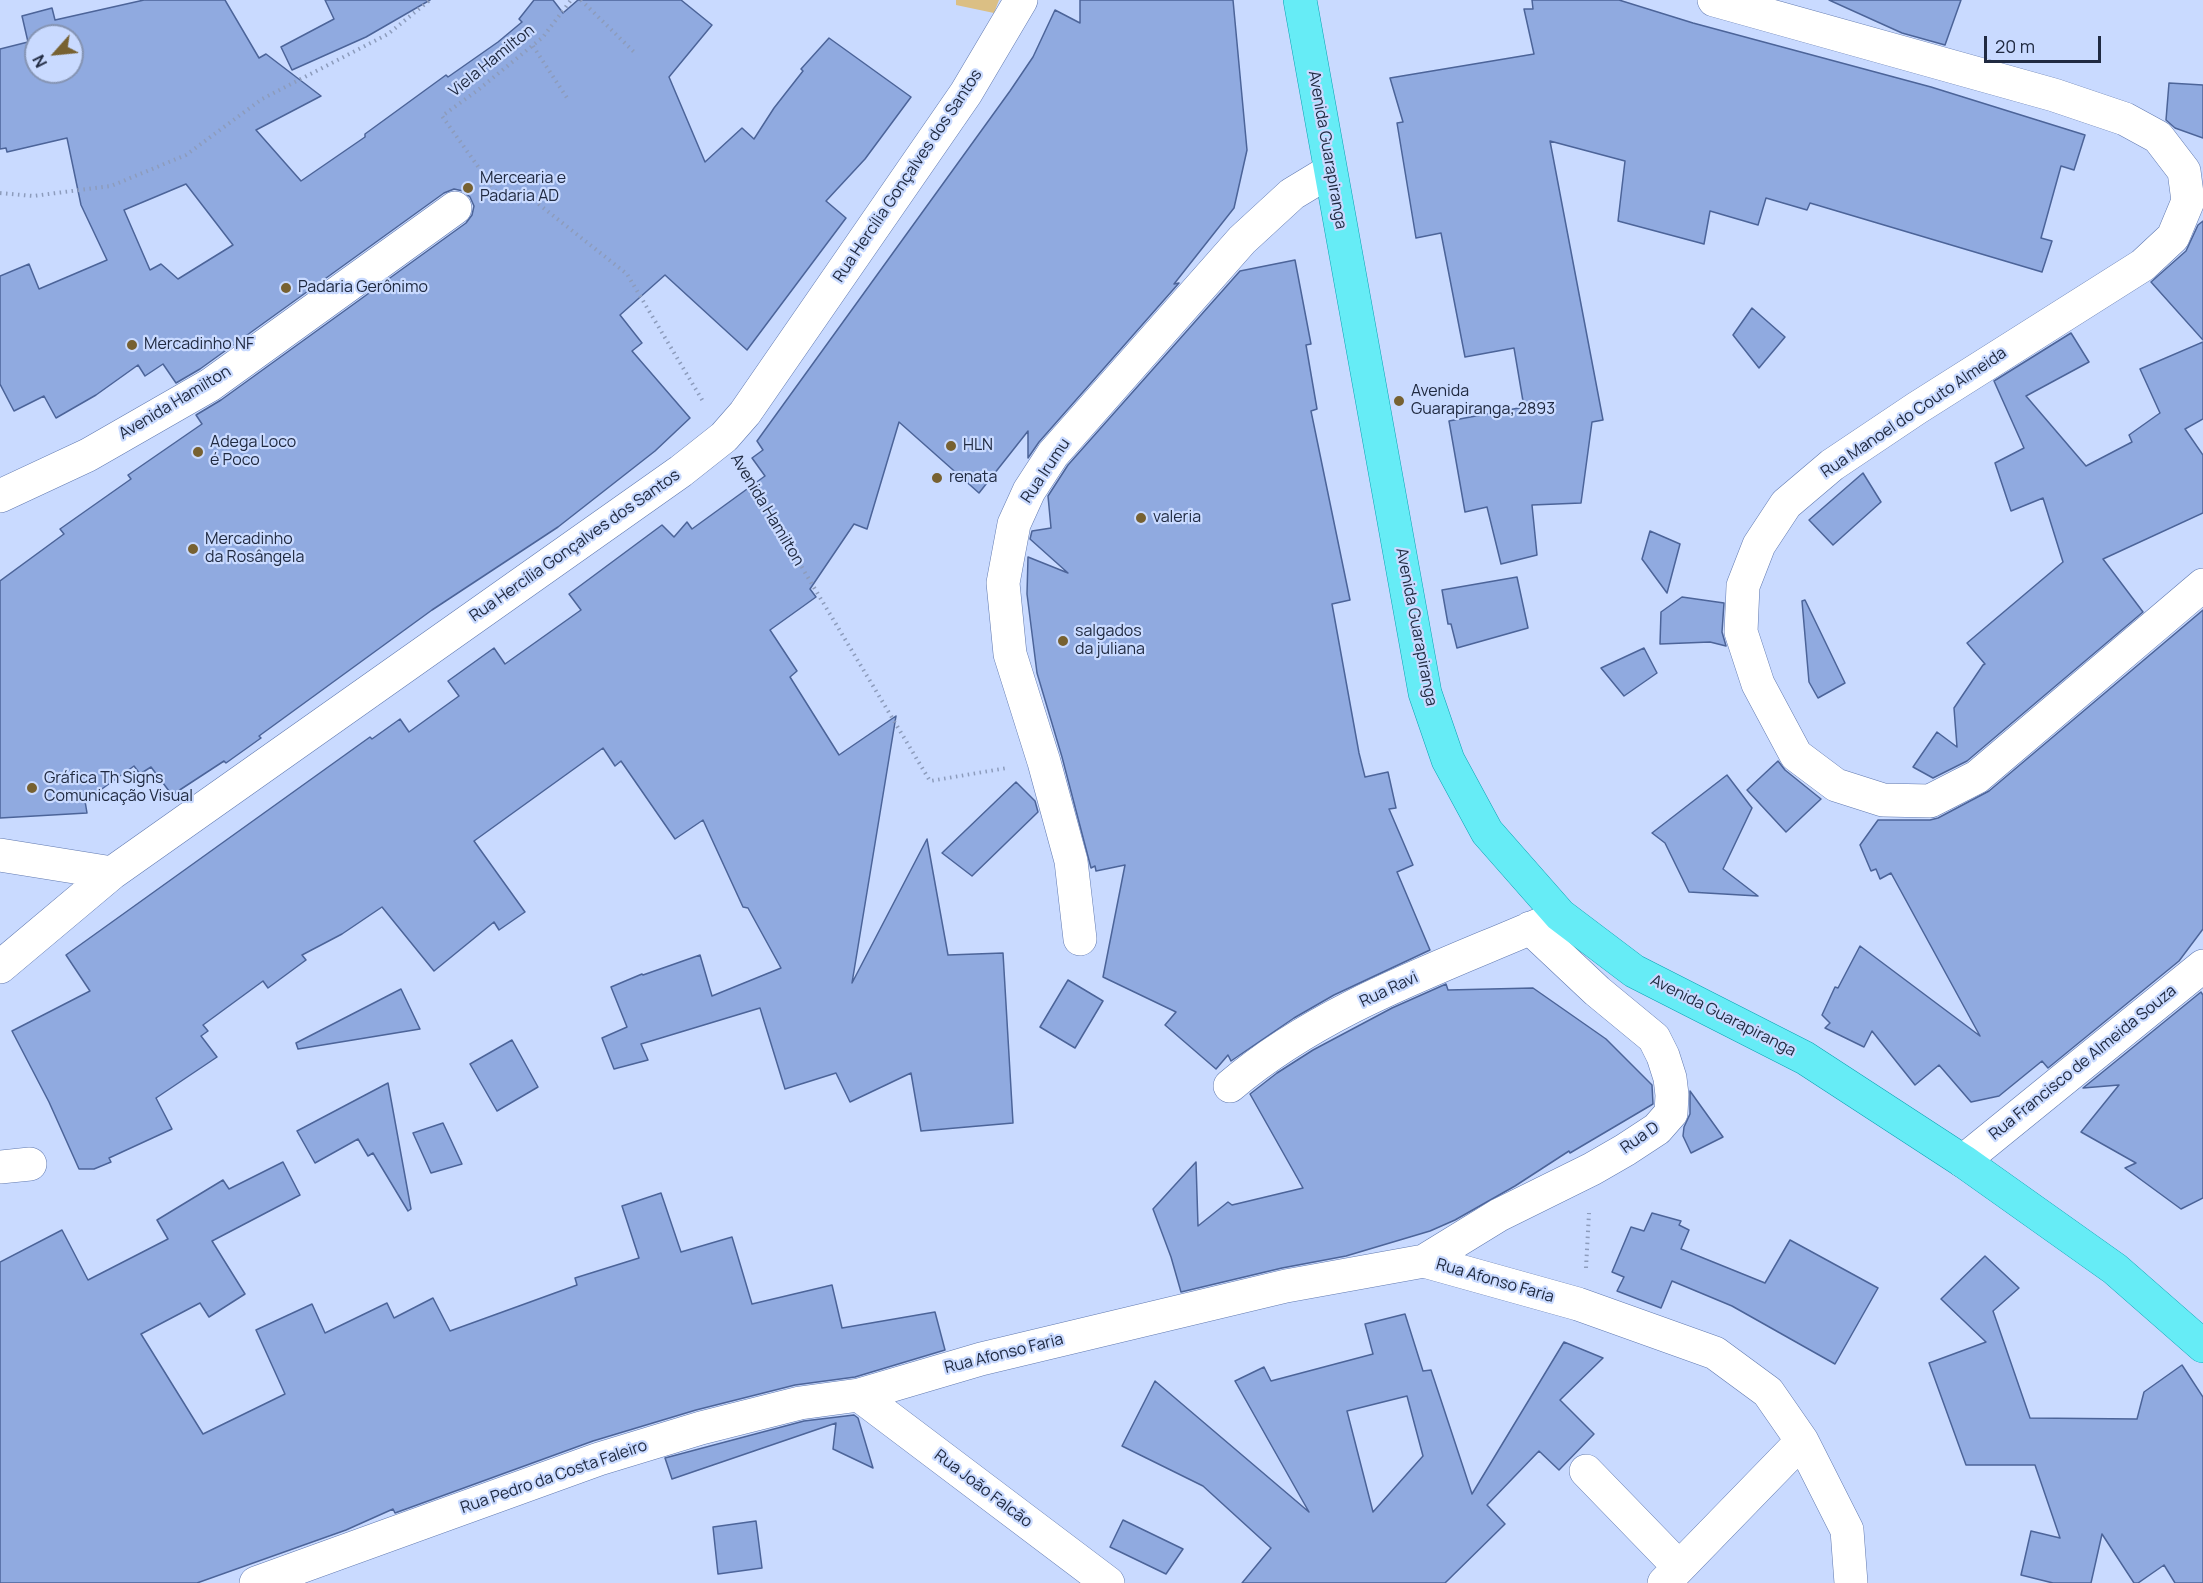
<!DOCTYPE html>
<meta charset="utf-8">
<style>
body{margin:0}
#map{position:relative;width:2203px;height:1583px;overflow:hidden;background:#c9daff;font-family:Manrope,sans-serif}
canvas{display:block}
.north{position:absolute;left:24px;top:24px;width:60px;height:60px;box-sizing:border-box;background:#c9daff;border:2px solid #8594b3;border-radius:50%;rotate:243deg;font-size:16px;font-weight:700;line-height:24px;text-align:center;color:#202a41}
.north::after{content:'';display:block;margin:auto;width:21px;height:27px;background:#776131;clip-path:polygon(50% 0,100% 100%,50% 72%,0 100%)}
.scale{position:absolute;left:1984px;top:36px;width:117px;height:27px;box-sizing:border-box;border:3px solid #202a41;border-top:0;padding-left:8px;font-size:18px;line-height:21px;white-space:nowrap;color:#202a41;-webkit-text-stroke:4px #c9daff;paint-order:stroke}
</style>
<div id="map">
<canvas width="2203" height="1583"></canvas>
<div class="north">N</div>
<div class="scale">20 m</div>
</div>
<script>
const ctx = document.querySelector('canvas').getContext('2d');
ctx.lineJoin = 'round';
function paint(path, color) { ctx.fillStyle = color; ctx.fill(path, 'evenodd'); }
function trace(path, color, width, dash) { ctx.strokeStyle = color; ctx.lineWidth = width; ctx.lineCap = dash ? 'butt' : 'round'; ctx.setLineDash(dash || []); ctx.stroke(path); }
function label(font, color, halo, rows, align = 'center') {
  ctx.font = font + ' Manrope,sans-serif'; ctx.lineWidth = 4.5; ctx.setLineDash([]); ctx.textBaseline = 'middle'; ctx.strokeStyle = halo; ctx.fillStyle = color; for (const [text, x, y, turn = 0] of rows) {
    ctx.save(); ctx.translate(x, y); ctx.rotate((+turn || 0) * Math.PI / 180); ctx.textAlign = isNaN(turn) ? turn : align; if (halo) ctx.strokeText(text, 0, 0); ctx.fillText(text, 0, 0); ctx.restore();
  }
}
const green = new Path2D(`
 M 956,0 L 999,0 L 994,13 L 956,5 Z`);
const building = new Path2D(`
 M 144,0 L 225,0 L 259,58 L 266,54 L 321,96 L 256,130 L 301,181 L 365,137 L 365,134 L 446,75 L 448,77 L 498,42 L 522,22 L 519,19 L 534,0 L 553,0 L 563,13 L 578,0 L 681,0 L 712,25 L 669,77 L 705,162 L 742,128 L 754,139 L 774,108 L 803,71 L 801,69 L 829,38 L 911,97 L 865,159 L 826,201 L 846,218 L 747,350 L 665,275 L 620,315 L 642,343 L 632,351 L 690,418 L 655,451 L 558,527 L 432,610 L 259,736 L 261,738 L 226,763 L 224,761 L 172,795 L 151,767 L 140,774 L 134,766 L 85,801 L 87,813 L 0,818 L 0,581 L 64,534 L 60,529 L 131,479 L 128,475 L 202,424 L 196,415 L 221,400 L 466,223 L 472,215 L 474,206 L 470,197 L 463,191 L 454,189 L 444,193 L 200,369 L 176,383 L 163,364 L 145,376 L 138,365 L 96,395 L 56,418 L 44,396 L 14,411 L 0,384 L 0,276 L 29,264 L 39,289 L 107,260 L 81,205 L 67,138 L 7,152 L 6,148 L 0,149 L 0,49 L 28,42 L 22,16 L 52,8 L 55,20 ZM 36,36 L 72,36 L 72,72 L 36,72 ZM 186,184 L 233,245 L 178,279 L 161,264 L 150,270 L 124,210 Z
 M 325,0 L 430,0 L 366,37 L 292,70 L 281,47 L 334,19 Z
 M 1080,0 L 1233,0 L 1247,150 L 1234,208 L 1174,284 L 1179,283 L 1039,442 L 1028,458 L 1028,431 L 979,493 L 899,422 L 867,529 L 854,524 L 810,589 L 816,597 L 770,630 L 797,671 L 790,677 L 839,755 L 896,716 L 852,983 L 927,839 L 948,955 L 1003,953 L 1013,1123 L 921,1131 L 911,1073 L 850,1102 L 836,1073 L 785,1089 L 760,1008 L 641,1044 L 648,1060 L 614,1069 L 602,1038 L 627,1027 L 611,987 L 642,974 L 643,975 L 700,955 L 712,996 L 781,968 L 748,908 L 743,907 L 703,820 L 675,839 L 621,761 L 615,766 L 603,748 L 474,841 L 525,912 L 499,930 L 494,922 L 434,971 L 382,907 L 342,934 L 302,955 L 306,960 L 268,988 L 263,981 L 203,1025 L 208,1031 L 201,1036 L 217,1057 L 156,1098 L 172,1129 L 109,1158 L 111,1162 L 94,1169 L 79,1169 L 49,1102 L 12,1031 L 90,991 L 66,955 L 370,737 L 372,739 L 400,719 L 409,732 L 459,696 L 448,681 L 494,648 L 505,664 L 581,610 L 569,594 L 662,525 L 674,537 L 687,522 L 692,529 L 765,476 L 752,458 L 763,450 L 757,441 L 1010,91 L 1033,57 L 1055,10 L 1080,23 Z
 M 1532,0 L 1619,0 L 1693,23 L 1931,87 L 2085,135 L 2074,170 L 2061,166 L 2041,238 L 2052,241 L 2042,272 L 1810,203 L 1807,210 L 1766,198 L 1758,225 L 1710,211 L 1704,244 L 1618,221 L 1625,161 L 1550,141 L 1603,420 L 1592,422 L 1581,503 L 1532,505 L 1537,555 L 1501,564 L 1487,507 L 1465,512 L 1449,421 L 1524,407 L 1514,348 L 1465,357 L 1441,233 L 1416,238 L 1397,123 L 1403,122 L 1390,78 L 1534,54 L 1524,9 L 1533,9 Z
 M 1829,0 L 1961,0 L 1945,45 L 1902,33 Z
 M 2169,83 L 2203,85 L 2203,138 L 2175,128 L 2166,120 Z
 M 2203,221 L 2203,340 L 2151,282 L 2186,251 L 2198,225 Z
 M 1295,260 L 1311,344 L 1306,345 L 1317,409 L 1311,411 L 1350,600 L 1332,604 L 1359,753 L 1365,777 L 1388,772 L 1396,808 L 1389,809 L 1413,865 L 1397,872 L 1430,950 L 1334,995 L 1294,1018 L 1231,1061 L 1228,1055 L 1216,1069 L 1165,1025 L 1176,1012 L 1103,977 L 1125,865 L 1096,871 L 1095,866 L 1091,868 L 1062,757 L 1037,673 L 1027,594 L 1028,557 L 1068,573 L 1030,539 L 1032,531 L 1051,528 L 1048,496 L 1068,465 L 1240,271 Z
 M 1752,308 L 1785,337 L 1759,368 L 1733,335 Z
 M 2071,333 L 2089,362 L 2026,396 L 2086,466 L 2132,442 L 2129,435 L 2160,413 L 2140,369 L 2203,342 L 2203,419 L 2185,429 L 2203,455 L 2203,513 L 2103,559 L 2143,612 L 1967,761 L 1933,778 L 1913,767 L 1937,732 L 1957,747 L 1954,708 L 1983,665 L 1985,664 L 1967,643 L 2063,562 L 2043,498 L 2011,511 L 1995,463 L 2024,448 L 1994,381 Z
 M 1863,473 L 1881,502 L 1833,545 L 1809,520 Z
 M 1650,531 L 1680,544 L 1667,593 L 1642,559 Z
 M 1517,577 L 1528,628 L 1457,648 L 1451,624 L 1448,624 L 1442,590 Z
 M 1682,597 L 1724,603 L 1722,632 L 1726,646 L 1710,642 L 1660,644 L 1661,612 Z
 M 1805,600 L 1845,683 L 1818,698 L 1809,682 L 1802,601 Z
 M 2203,610 L 2203,929 L 2179,961 L 2048,1068 L 2042,1061 L 1999,1096 L 1971,1102 L 1939,1065 L 1915,1085 L 1872,1031 L 1864,1047 L 1825,1028 L 1830,1023 L 1822,1015 L 1835,987 L 1838,988 L 1860,946 L 1980,1036 L 1891,873 L 1880,879 L 1876,869 L 1871,871 L 1860,845 L 1878,820 L 1930,820 L 1938,818 L 1989,791 Z
 M 1644,648 L 1657,673 L 1624,696 L 1601,668 Z
 M 1778,761 L 1785,770 L 1821,799 L 1786,832 L 1747,790 Z
 M 1727,775 L 1752,808 L 1723,869 L 1758,896 L 1689,892 L 1665,843 L 1652,833 Z
 M 1016,782 L 1035,801 L 1038,812 L 972,876 L 942,853 Z
 M 1068,980 L 1103,1001 L 1075,1048 L 1040,1027 Z
 M 1446,984 L 1448,990 L 1533,988 L 1606,1039 L 1652,1085 L 1653,1104 L 1570,1153 L 1569,1151 L 1515,1186 L 1455,1220 L 1430,1231 L 1346,1256 L 1282,1268 L 1181,1292 L 1171,1257 L 1153,1209 L 1196,1162 L 1198,1226 L 1228,1202 L 1232,1205 L 1303,1188 L 1250,1094 L 1277,1073 L 1313,1050 L 1392,1008 Z
 M 401,989 L 420,1029 L 298,1049 L 296,1043 Z
 M 2201,992 L 2203,995 L 2203,1198 L 2181,1209 L 2125,1168 L 2136,1163 L 2081,1132 L 2119,1085 L 2083,1088 Z
 M 512,1040 L 538,1087 L 497,1111 L 470,1064 Z
 M 388,1083 L 411,1209 L 408,1211 L 373,1153 L 368,1156 L 358,1139 L 315,1163 L 297,1131 Z
 M 1690,1091 L 1723,1137 L 1691,1153 L 1683,1136 L 1684,1127 L 1690,1114 Z
 M 443,1123 L 462,1164 L 431,1173 L 413,1133 Z
 M 283,1162 L 300,1195 L 212,1241 L 245,1294 L 209,1317 L 200,1303 L 141,1334 L 203,1434 L 285,1394 L 256,1330 L 312,1304 L 325,1333 L 387,1303 L 394,1318 L 433,1298 L 450,1331 L 577,1285 L 575,1278 L 639,1258 L 622,1206 L 661,1193 L 681,1252 L 732,1237 L 752,1304 L 832,1285 L 842,1328 L 935,1312 L 945,1350 L 855,1377 L 795,1385 L 696,1410 L 593,1441 L 395,1513 L 393,1509 L 346,1530 L 197,1583 L 0,1583 L 0,1262 L 62,1230 L 88,1280 L 168,1239 L 157,1220 L 223,1180 L 229,1189 Z
 M 1652,1213 L 1681,1221 L 1679,1225 L 1689,1230 L 1681,1249 L 1765,1283 L 1790,1240 L 1878,1288 L 1835,1364 L 1732,1306 L 1672,1281 L 1661,1308 L 1617,1291 L 1624,1277 L 1612,1272 L 1631,1227 L 1644,1231 Z
 M 1985,1256 L 2019,1288 L 1993,1311 L 2030,1418 L 2137,1419 L 2144,1392 L 2182,1365 L 2203,1397 L 2203,1583 L 2175,1583 L 2164,1565 L 2138,1583 L 2134,1583 L 2102,1534 L 2091,1583 L 2053,1583 L 2021,1575 L 2031,1531 L 2060,1538 L 2035,1465 L 1966,1465 L 1929,1363 L 1986,1342 L 1941,1299 Z
 M 1405,1314 L 1423,1371 L 1431,1370 L 1472,1494 L 1564,1342 L 1603,1358 L 1560,1400 L 1594,1434 L 1559,1470 L 1539,1451 L 1487,1505 L 1505,1524 L 1445,1583 L 1242,1583 L 1271,1548 L 1203,1486 L 1122,1446 L 1155,1381 L 1309,1512 L 1235,1381 L 1264,1367 L 1271,1381 L 1373,1354 L 1365,1324 ZM 1407,1396 L 1423,1456 L 1373,1512 L 1347,1411 Z
 M 854,1415 L 858,1418 L 873,1468 L 833,1449 L 836,1423 L 672,1479 L 665,1458 L 804,1421 Z
 M 1123,1520 L 1183,1549 L 1166,1574 L 1110,1547 Z
 M 756,1521 L 762,1568 L 718,1574 L 713,1527 Z`);
const path = new Path2D(`
 M 581,0 L 634,52
 M 533,46 L 569,101
 M 0,193 L 33,196 L 111,186 L 186,155 L 262,99 L 388,34 L 430,0
 M 499,196 L 442,116 L 478,90 L 543,37 L 571,0
 M 490,199 L 522,191 L 627,274 L 704,403
 M 743,469 L 930,781 L 1007,768
 M 1586,1268 L 1589,1213`);
const minor = new Path2D(`
 M 1714,0 L 2054,95 L 2125,119 L 2158,137 L 2184,171 L 2188,201 L 2173,237 L 2143,265 L 1917,408 L 1832,465 L 1786,504 L 1759,545 L 1743,586 L 1741,632 L 1758,684 L 1796,755 L 1836,785 L 1883,800 L 1930,801 L 1977,777 L 2203,585
 M 0,496 L 88,455 L 210,385 L 455,208
 M 0,855 L 112,873
 M 1080,939 L 1071,861 L 1044,762 L 1010,654 L 1003,583 L 1014,524 L 1029,491 L 1053,454 L 1242,240 L 1292,194 L 1330,171
 M 0,967 L 112,873 L 681,471 L 724,437 L 745,413 L 966,93 L 1021,0
 M 1230,1086 C 1323,1007 1440,968 1550,920
 M 1963,1161 L 2203,966
 M 0,1167 L 30,1164
 M 1424,1261 L 1499,1215 L 1592,1169 L 1625,1150 L 1657,1129 L 1671,1113 L 1672,1095 L 1670,1078 L 1663,1056 L 1654,1038 L 1597,991 L 1530,928
 M 859,1395 L 1108,1583
 M 1586,1471 L 1679,1567
 M 256,1583 L 599,1459 L 701,1428 L 800,1403 L 859,1395 L 981,1359 L 1286,1286 L 1424,1261 L 1578,1304 L 1715,1353 L 1768,1392 L 1802,1441 L 1847,1530 L 1851,1583
 M 1664,1583 L 1802,1441`);
const major = new Path2D(`
 M 1300,0 L 1425,693 L 1448,760 L 1487,832 L 1560,915 L 1634,971 L 1805,1058 L 1963,1161 L 2115,1269 L 2203,1346`);
const markers = [
 [468,188,6,"#776131"],
 [286,288,6,"#776131"],
 [132,345,6,"#776131"],
 [1399,401,6,"#776131"],
 [951,446,6,"#776131"],
 [198,452,6,"#776131"],
 [937,478,6,"#776131"],
 [1141,518,6,"#776131"],
 [193,549,6,"#776131"],
 [1063,641,6,"#776131"],
 [32,788,6,"#776131"]
];
const streetNames = [
 ["Viela Hamilton",492,61,-39],
 ["Avenida Guarapiranga",1327,150,80],
 ["Rua Hercília Gonçalves dos Santos",908,176,-56],
 ["Avenida Hamilton",175,403,-31],
 ["Rua Manoel do Couto Almeida",1914,413,-34],
 ["Rua Irumu",1046,471,-56],
 ["Avenida Hamilton",767,510,59],
 ["Rua Hercília Gonçalves dos Santos",575,546,-35],
 ["Avenida Guarapiranga",1416,627,79],
 ["Rua Ravi",1389,990,-25],
 ["Avenida Guarapiranga",1723,1016,27],
 ["Rua Francisco de Almeida Souza",2083,1063,-39],
 ["Rua D",1640,1138,-35],
 ["Rua Afonso Faria",1495,1281,16],
 ["Rua Afonso Faria",1004,1354,-14],
 ["Rua Pedro da Costa Faleiro",554,1477,-19],
 ["Rua João Falcão",983,1489,37]
];
const poiNames = [
 ["Mercearia e",480,179],
 ["Padaria AD",480,197],
 ["Padaria Gerônimo",298,288],
 ["Mercadinho NF",144,345],
 ["Avenida",1411,392],
 ["Guarapiranga, 2893",1411,410],
 ["Adega Loco",210,443],
 ["é Poco",210,461],
 ["HLN",963,446],
 ["renata",949,478],
 ["valeria",1153,518],
 ["Mercadinho",205,540],
 ["da Rosângela",205,558],
 ["salgados",1075,632],
 ["da juliana",1075,650],
 ["Gráfica Th Signs",44,779],
 ["Comunicação Visual",44,797]
];
paint(green, '#dbbf84');
paint(building, '#90aae0');
trace(building, '#4c6499', 1.5);
trace(minor, '#6079b0', 34);
trace(major, '#0ba0b3', 34);
trace(path, '#8d9cbc', 4, [1.5, 4.5]);
trace(minor, '#fff', 33);
trace(major, '#66ecf6', 33);
for (const [x, y, r, color] of markers) { const dot = new Path2D(); dot.arc(x, y, r, 0, 2 * Math.PI); ctx.fillStyle = color; ctx.fill(dot); trace(dot, '#c9daff', 2); }
label('16px', '#202a41', '#c9daff', streetNames);
label('16px', '#202a41', '#c9daff', poiNames, 'left');
</script>
